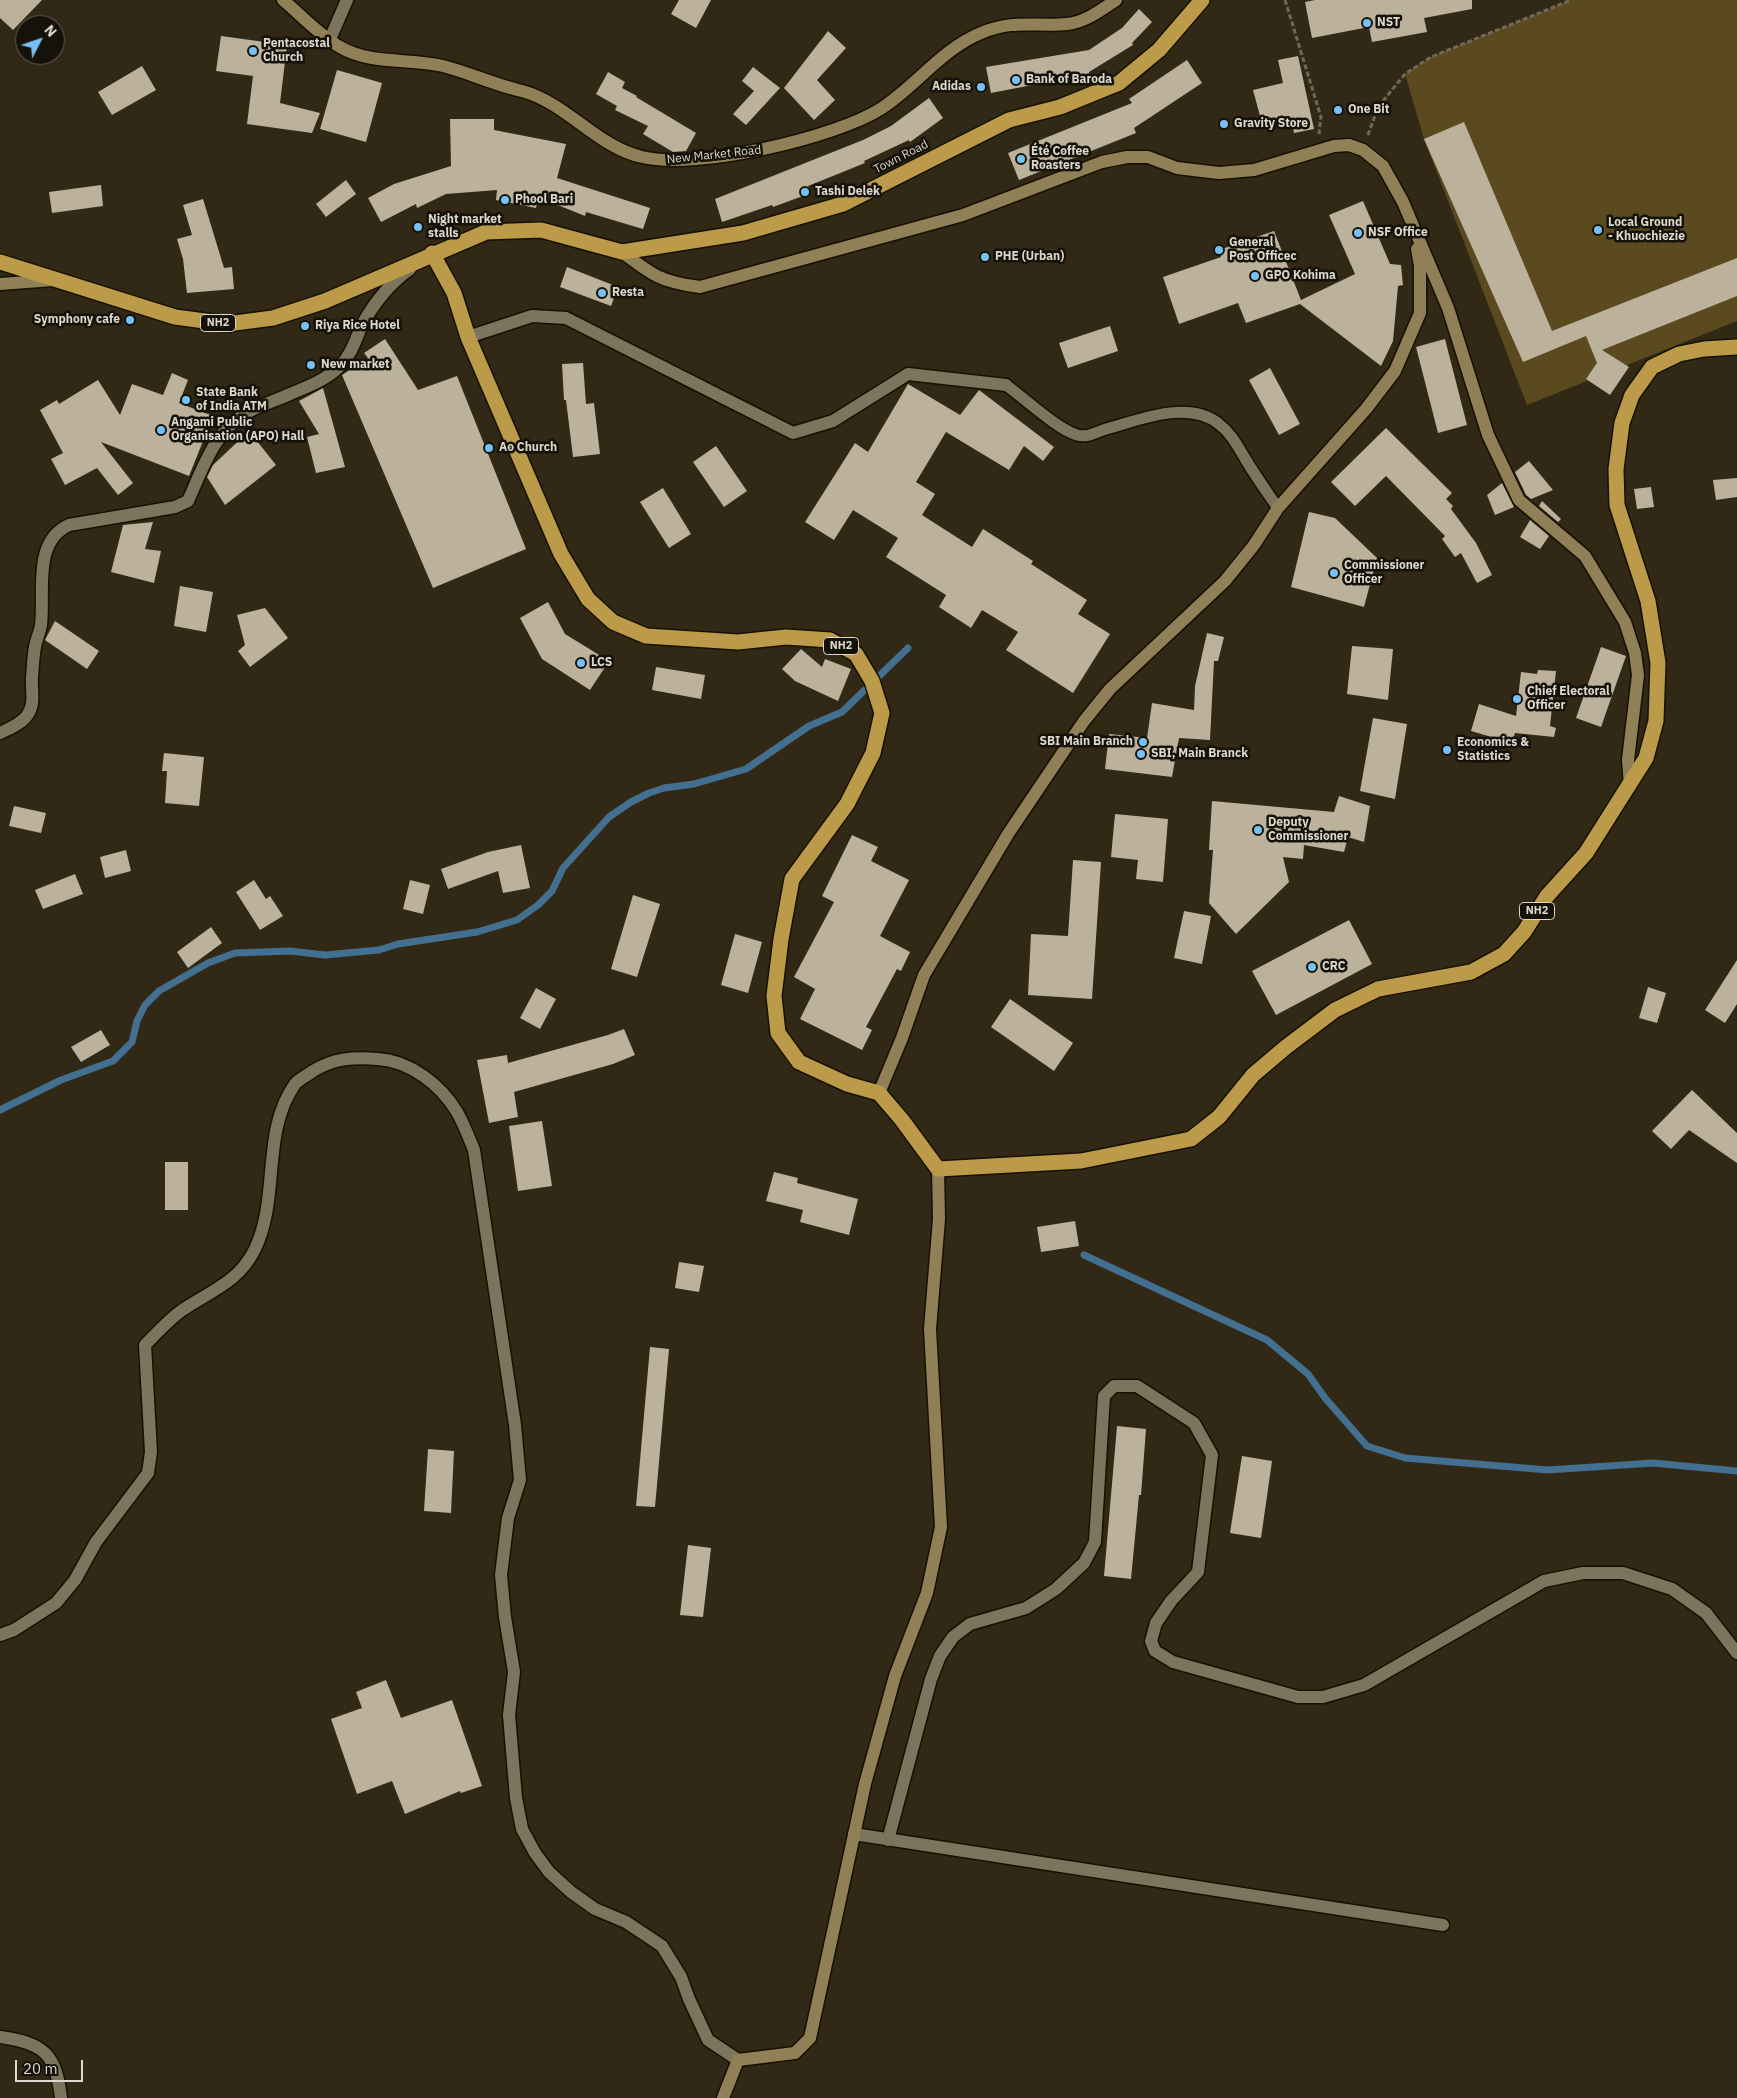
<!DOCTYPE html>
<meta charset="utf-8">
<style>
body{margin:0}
#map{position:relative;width:1737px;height:2098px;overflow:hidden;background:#312815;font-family:"IBM Plex Sans",sans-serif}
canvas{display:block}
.north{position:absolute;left:15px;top:15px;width:50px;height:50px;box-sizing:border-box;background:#151209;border:1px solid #656157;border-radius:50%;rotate:49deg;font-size:14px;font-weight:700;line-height:20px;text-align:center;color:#ddd8cd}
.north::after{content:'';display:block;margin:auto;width:18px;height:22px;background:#76c0f6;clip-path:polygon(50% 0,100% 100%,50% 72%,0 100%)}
.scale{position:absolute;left:15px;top:2060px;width:68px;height:22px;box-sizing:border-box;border:2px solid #ddd8cd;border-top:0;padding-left:6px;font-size:15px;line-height:18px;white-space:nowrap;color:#ddd8cd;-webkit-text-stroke:4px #151209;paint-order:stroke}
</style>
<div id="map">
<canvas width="1737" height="2098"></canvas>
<div class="north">N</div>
<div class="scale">20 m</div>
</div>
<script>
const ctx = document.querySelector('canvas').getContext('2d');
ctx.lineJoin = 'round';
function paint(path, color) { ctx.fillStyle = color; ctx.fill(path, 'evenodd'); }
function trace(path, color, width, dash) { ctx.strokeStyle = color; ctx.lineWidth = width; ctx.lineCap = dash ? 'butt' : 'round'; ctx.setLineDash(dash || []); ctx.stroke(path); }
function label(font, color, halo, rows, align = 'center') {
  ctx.font = font + ' "IBM Plex Sans",sans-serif'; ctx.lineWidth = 5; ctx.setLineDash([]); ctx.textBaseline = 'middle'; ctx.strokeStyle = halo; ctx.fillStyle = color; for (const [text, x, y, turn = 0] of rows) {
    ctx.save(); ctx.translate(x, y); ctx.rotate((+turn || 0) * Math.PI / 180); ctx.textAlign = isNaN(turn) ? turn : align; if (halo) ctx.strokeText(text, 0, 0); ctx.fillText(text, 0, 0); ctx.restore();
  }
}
const green = new Path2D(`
 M 1571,0 L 1737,0 L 1737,321 L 1527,405 L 1424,139 L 1405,74 L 1431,57 Z`);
const stream = new Path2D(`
 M 0,1110 L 61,1080 L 113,1061 L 132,1042 L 137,1021 L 145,1005 L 159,991 L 208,963 L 235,953 L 290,951 L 325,955 L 379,950 L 398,944 L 477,932 L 517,920 L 538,905 L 552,891 L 563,868 L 609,817 L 631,802 L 649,793 L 664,788 L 694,784 L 746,769 L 809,726 L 842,712 L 908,648
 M 1084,1255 L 1267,1340 L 1308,1374 L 1325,1398 L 1367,1446 L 1405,1458 L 1548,1470 L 1653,1463 L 1737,1471`);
const building = new Path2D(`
 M 0,0 L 42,0 L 13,30 L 0,18 Z
 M 679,0 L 711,0 L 696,28 L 671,14 Z
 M 1315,0 L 1472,0 L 1472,9 L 1424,18 L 1427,32 L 1372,42 L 1369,27 L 1312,38 L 1305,2 Z
 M 1139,9 L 1152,22 L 1132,43 L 1133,45 L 1089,72 L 1089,74 L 991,93 L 986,67 L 1089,50 L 1122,28 Z
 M 828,31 L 846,48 L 817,80 L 835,100 L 814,120 L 784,88 Z
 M 221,36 L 287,45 L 280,103 L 320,113 L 312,133 L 247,124 L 253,76 L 216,71 Z
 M 1298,56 L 1314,129 L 1294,133 L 1291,119 L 1263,127 L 1253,90 L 1283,83 L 1278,60 Z
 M 1187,60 L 1202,83 L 1134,128 L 1136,133 L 1019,180 L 1008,153 L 1132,103 L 1129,99 Z
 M 142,66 L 156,90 L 112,115 L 98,92 Z
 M 753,67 L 780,88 L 746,125 L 733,114 L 754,91 L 742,81 Z
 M 337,70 L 382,83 L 366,142 L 320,129 Z
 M 608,72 L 625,82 L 622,88 L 637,96 L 636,97 L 696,133 L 686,151 L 673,152 L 643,134 L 648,126 L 615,110 L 617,106 L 596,94 Z
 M 929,98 L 943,118 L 910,142 L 909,140 L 864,161 L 865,163 L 808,186 L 811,193 L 773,207 L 772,205 L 722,222 L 715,199 L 863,140 L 891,126 Z
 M 450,119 L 494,119 L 494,130 L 566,144 L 557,178 L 650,208 L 643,229 L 586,212 L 585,216 L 538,197 L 536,208 L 496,200 L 497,190 L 446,194 L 417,208 L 416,204 L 381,222 L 368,198 L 394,184 L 451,166 Z
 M 1464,122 L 1552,331 L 1737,258 L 1737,296 L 1602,350 L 1629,367 L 1610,395 L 1586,379 L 1597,363 L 1586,336 L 1523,362 L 1424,139 Z
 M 346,180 L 356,194 L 326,217 L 316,204 Z
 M 101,185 L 103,206 L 52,213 L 49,192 Z
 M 203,199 L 224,268 L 232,267 L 234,289 L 187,293 L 183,259 L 177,239 L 192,235 L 183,205 Z
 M 1363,201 L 1390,264 L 1401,265 L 1403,285 L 1398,286 L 1393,341 L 1381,366 L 1300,304 L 1246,323 L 1238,303 L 1179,324 L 1163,277 L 1221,257 L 1219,250 L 1274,231 L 1301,300 L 1355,274 L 1329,215 Z
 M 567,267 L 618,287 L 611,306 L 560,287 Z
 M 1110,326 L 1118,351 L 1068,368 L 1059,343 Z
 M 385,339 L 418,390 L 457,376 L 526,549 L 433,588 L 342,375 L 368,358 L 364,353 Z
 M 1445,339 L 1467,425 L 1438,433 L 1416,347 Z
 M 583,363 L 586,404 L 594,403 L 600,454 L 573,457 L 566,400 L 564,400 L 562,364 Z
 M 1270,368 L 1300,424 L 1279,435 L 1249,380 Z
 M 172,373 L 188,380 L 179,403 L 213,416 L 189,476 L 101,442 L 133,483 L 118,495 L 97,468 L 65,485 L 51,459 L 63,453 L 40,410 L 57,400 L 59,404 L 98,380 L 120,415 L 132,384 L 163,395 Z
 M 908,384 L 960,415 L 979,390 L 1054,447 L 1043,461 L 1024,446 L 1009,470 L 946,432 L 916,482 L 935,494 L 922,515 L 972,547 L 983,529 L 1033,561 L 1031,564 L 1087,600 L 1078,614 L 1110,634 L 1073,693 L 1006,650 L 1018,632 L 982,610 L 971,628 L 939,607 L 946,595 L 886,557 L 898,538 L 853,510 L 834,540 L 805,522 L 855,443 L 868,452 Z
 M 323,388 L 345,467 L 316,473 L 307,437 L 319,434 L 299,401 Z
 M 1386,428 L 1452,493 L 1446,499 L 1453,506 L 1451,509 L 1476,543 L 1492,575 L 1477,583 L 1461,553 L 1455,557 L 1442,539 L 1445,536 L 1386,476 L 1355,506 L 1331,482 Z
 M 249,431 L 276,465 L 225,505 L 207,477 L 213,465 Z
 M 716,446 L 747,491 L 724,507 L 693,462 Z
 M 1529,461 L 1553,490 L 1531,499 L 1526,495 L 1515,472 Z
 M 1737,478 L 1737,497 L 1716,500 L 1713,480 Z
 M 1502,483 L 1514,507 L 1495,515 L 1487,495 Z
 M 1651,487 L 1654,507 L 1637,509 L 1634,489 Z
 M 663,488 L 691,534 L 669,548 L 640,502 Z
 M 1542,501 L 1561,519 L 1558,522 L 1539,506 Z
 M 1309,512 L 1335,518 L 1377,558 L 1364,607 L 1291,587 Z
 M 1530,520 L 1549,536 L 1540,549 L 1520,537 Z
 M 153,522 L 145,549 L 161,551 L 154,583 L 111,572 L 123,525 Z
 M 180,586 L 213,592 L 206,632 L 174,626 Z
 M 548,602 L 565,634 L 609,661 L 590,690 L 542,659 L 520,618 Z
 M 265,608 L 288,638 L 250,667 L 238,651 L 245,645 L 237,615 Z
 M 55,621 L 99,651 L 87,669 L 45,640 Z
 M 1207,633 L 1224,637 L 1218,661 L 1214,661 L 1210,740 L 1179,738 L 1172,777 L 1105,769 L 1109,734 L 1147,738 L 1152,703 L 1194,710 L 1195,686 Z
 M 1352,646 L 1393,649 L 1388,700 L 1347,694 Z
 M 1601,647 L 1626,656 L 1601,727 L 1576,718 Z
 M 801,649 L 822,667 L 825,659 L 851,669 L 838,701 L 795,681 L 782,669 Z
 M 656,667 L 705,675 L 701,699 L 652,690 Z
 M 1538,670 L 1556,671 L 1550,726 L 1556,728 L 1554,737 L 1515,733 L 1512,743 L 1471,731 L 1479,704 L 1516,716 L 1521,672 L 1537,674 Z
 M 1373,718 L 1407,724 L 1395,799 L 1360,791 Z
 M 164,753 L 204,757 L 199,806 L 165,803 L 167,771 L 162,771 Z
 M 1339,796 L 1370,806 L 1364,842 L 1348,837 L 1344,852 L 1304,845 L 1303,859 L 1283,857 L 1289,882 L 1236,934 L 1209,903 L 1213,850 L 1209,850 L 1212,801 L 1334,812 Z
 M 14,806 L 46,813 L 41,833 L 9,826 Z
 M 1115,814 L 1168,819 L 1163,882 L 1136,879 L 1138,860 L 1111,857 Z
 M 852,835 L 878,847 L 871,861 L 909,880 L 880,936 L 910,952 L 901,971 L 897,969 L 866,1027 L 872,1030 L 862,1050 L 800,1019 L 815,989 L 794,977 L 834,902 L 822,896 Z
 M 521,845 L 530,888 L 503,893 L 498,871 L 448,889 L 441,869 L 488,852 Z
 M 126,850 L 131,871 L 105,878 L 100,857 Z
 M 1073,860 L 1101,862 L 1092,999 L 1028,995 L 1031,934 L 1068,936 Z
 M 75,874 L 83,894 L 43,909 L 35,890 Z
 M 254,880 L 266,899 L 270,896 L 283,916 L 260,930 L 236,892 Z
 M 410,880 L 430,885 L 423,914 L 403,909 Z
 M 633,895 L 660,904 L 637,977 L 611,969 Z
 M 1184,911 L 1211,916 L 1202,964 L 1174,958 Z
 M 1349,920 L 1372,964 L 1276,1015 L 1252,971 Z
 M 211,927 L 222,943 L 188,968 L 177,952 Z
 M 735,934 L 762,942 L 748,993 L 721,985 Z
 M 1737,960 L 1737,1004 L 1725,1023 L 1705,1010 Z
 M 1648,987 L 1666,993 L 1657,1023 L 1639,1018 Z
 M 536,988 L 556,999 L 540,1029 L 520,1018 Z
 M 1010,999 L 1073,1043 L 1054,1071 L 991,1027 Z
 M 624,1029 L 635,1055 L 613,1064 L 514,1092 L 518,1117 L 489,1123 L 477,1060 L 507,1055 L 508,1063 L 608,1035 Z
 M 101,1030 L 110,1045 L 81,1062 L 71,1047 Z
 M 1692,1090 L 1737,1133 L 1737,1163 L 1689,1130 L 1671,1149 L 1652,1131 Z
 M 542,1121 L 552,1186 L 518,1191 L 509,1126 Z
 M 165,1162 L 188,1162 L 188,1210 L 165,1210 Z
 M 774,1172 L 798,1178 L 797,1183 L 858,1199 L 849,1235 L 800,1222 L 803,1210 L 766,1201 Z
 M 1075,1221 L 1079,1246 L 1041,1252 L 1037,1227 Z
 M 679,1262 L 704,1266 L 699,1292 L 675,1288 Z
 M 650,1347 L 669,1349 L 655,1507 L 636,1506 Z
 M 1117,1426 L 1146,1429 L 1141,1495 L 1139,1495 L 1131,1579 L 1104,1576 Z
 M 428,1449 L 454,1451 L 451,1513 L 424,1511 Z
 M 1242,1456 L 1272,1461 L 1261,1538 L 1230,1533 Z
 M 688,1545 L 711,1548 L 703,1617 L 680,1615 Z
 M 386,1680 L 401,1718 L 452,1700 L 482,1786 L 461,1793 L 460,1791 L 405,1814 L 392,1781 L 357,1794 L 331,1719 L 362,1708 L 356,1692 Z`);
const path = new Path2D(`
 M 1285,0 L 1321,117 L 1319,134
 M 1368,135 L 1378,107 L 1405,74 L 1431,57 L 1571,0`);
const lane = new Path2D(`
 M 1006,385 C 1024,398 1057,429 1077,435 C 1089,438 1095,432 1106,429 C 1139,420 1189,399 1219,424 C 1232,434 1238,447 1246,460 C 1256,477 1267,492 1278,508`);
const street = new Path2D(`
 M 330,39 L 347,0
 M 468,337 L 532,316 L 566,318 L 793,433 L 833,421 L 908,374 L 1006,385
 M 0,733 C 9,729 19,725 26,717 C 36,705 31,692 32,677 C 33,667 33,657 35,647 C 36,640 40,632 41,625 C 45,592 32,542 69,525 L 175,507 L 188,501 C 203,468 214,431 248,412 C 261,405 277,400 290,394 C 307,387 326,380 340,366 C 352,354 356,338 363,323 C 375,302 390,283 410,269
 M 0,1635 L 14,1630 L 56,1603 L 75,1580 L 96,1542 L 148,1473 L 151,1452 L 145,1345 C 158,1332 170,1318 184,1309 C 212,1290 239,1282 255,1249 C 280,1197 261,1132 295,1084 C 299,1079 308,1075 313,1071 C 334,1058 354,1057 378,1059 C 410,1061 441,1085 457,1112 C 464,1124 469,1138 474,1150 L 515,1425 L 520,1480 L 508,1518 L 501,1575 L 505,1617 L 514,1672 L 509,1715 L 516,1798 L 522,1829 L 535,1853 L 549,1872 L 571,1892 L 595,1909 L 626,1922 L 662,1946 L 681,1977 L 689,1999 L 708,2040 L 738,2060
 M 854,1834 L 1443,1925
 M 888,1840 L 931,1679 L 940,1656 L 953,1637 L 970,1624 L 1026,1608 L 1056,1589 L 1084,1563 L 1095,1542 L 1104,1396 L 1114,1386 L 1137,1386 L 1194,1423 L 1212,1455 L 1198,1572 L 1171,1601 L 1156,1623 L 1151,1641 L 1155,1651 L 1173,1662 L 1298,1697 L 1323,1697 L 1364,1685 L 1544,1581 L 1583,1573 L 1623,1573 L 1672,1589 L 1706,1613 L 1737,1653
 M 0,2037 C 44,2043 56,2054 61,2098`);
const secondary = new Path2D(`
 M 283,0 C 301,15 319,35 340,47 C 371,65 409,58 443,66 C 470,73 495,85 522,91 C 567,103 597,147 642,157 C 696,170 836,138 882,108 C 917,85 942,49 981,33 C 1014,19 1034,27 1067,24 C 1086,22 1101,10 1116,0
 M 622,252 C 652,275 661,282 700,287 L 963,215 L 1102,162 L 1127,157 L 1148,157 L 1177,168 L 1219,173 L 1254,170 L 1334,146 L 1349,145 L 1363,150 L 1383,166 L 1403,202 L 1448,308 L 1488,435 L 1519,500 L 1585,556 L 1625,622 L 1635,653 L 1638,675 L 1628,760 L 1630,785
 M 0,284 L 53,280
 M 879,1093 L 902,1038 L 924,975 L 1008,834 L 1084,721 L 1110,689 L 1225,581 L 1254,545 L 1278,508 L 1366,409 L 1395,371 L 1420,313 L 1420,266 L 1417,249
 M 723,2098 L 738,2060 L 795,2053 L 810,2038 L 865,1784 L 895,1676 L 927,1593 L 941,1527 L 930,1329 L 939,1219 L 938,1169`);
const highway = new Path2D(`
 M 432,253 L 454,293 L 468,337 L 561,554 L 588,599 L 613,622 L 646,636 L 738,642 L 786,637 L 830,640 L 856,654 L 872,681 L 882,713 L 873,753 L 847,804 L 792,879 L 781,939 L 774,996 L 778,1033 L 799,1062 L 847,1084 L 879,1093 L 902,1120 L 938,1169 L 1081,1161 L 1191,1139 L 1219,1117 L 1253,1075 L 1286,1047 L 1335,1010 L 1378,989 L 1471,972 L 1504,954 L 1524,932 L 1547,896 L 1586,853 L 1646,758 L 1656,721 L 1658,663 L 1648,601 L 1617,505 L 1616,469 L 1622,423 L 1632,395 L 1652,367 L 1679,354 L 1704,349 L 1737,347
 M 0,262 L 175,317 L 227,324 L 273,318 L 325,301 L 486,232 L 541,230 L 622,252 L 743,233 L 843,204 L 1009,120 L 1060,107 L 1119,83 L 1159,50 L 1202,0`);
const markers = [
 [1367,23,5,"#76c0f6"],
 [253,51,5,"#76c0f6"],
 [1016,80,5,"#76c0f6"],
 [981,87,5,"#76c0f6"],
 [1338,110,5,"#76c0f6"],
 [1224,124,5,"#76c0f6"],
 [1021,159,5,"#76c0f6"],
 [805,192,5,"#76c0f6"],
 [505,200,5,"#76c0f6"],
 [418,227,5,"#76c0f6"],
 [1598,230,5,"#76c0f6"],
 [1358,233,5,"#76c0f6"],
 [1219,250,5,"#76c0f6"],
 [985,257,5,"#76c0f6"],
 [1255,276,5,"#76c0f6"],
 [602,293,5,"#76c0f6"],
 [130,320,5,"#76c0f6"],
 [305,326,5,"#76c0f6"],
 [311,365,5,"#76c0f6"],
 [186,400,5,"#76c0f6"],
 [161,430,5,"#76c0f6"],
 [489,448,5,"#76c0f6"],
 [1334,573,5,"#76c0f6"],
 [581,663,5,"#76c0f6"],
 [1517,699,5,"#76c0f6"],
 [1143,742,5,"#76c0f6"],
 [1447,750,5,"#76c0f6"],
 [1141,754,5,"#76c0f6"],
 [1258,830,5,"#76c0f6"],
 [1312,967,5,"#76c0f6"]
];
const shields = [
 [218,323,35],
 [841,646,35],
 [1537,911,35]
];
const shieldNames = [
 ["NH2",218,323],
 ["NH2",841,646],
 ["NH2",1537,911]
];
const poiNames = [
 ["NST",1377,23],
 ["Pentacostal",263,44],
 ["Church",263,58],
 ["Bank of Baroda",1026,80],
 ["Adidas",971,87,"right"],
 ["One Bit",1348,110],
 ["Gravity Store",1234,124],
 ["Été Coffee",1031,152],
 ["Roasters",1031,166],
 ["Tashi Delek",815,192],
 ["Phool Bari",515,200],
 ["Night market",428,220],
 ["stalls",428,234],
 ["Local Ground",1608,223],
 ["- Khuochiezie",1608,237],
 ["NSF Office",1368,233],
 ["General",1229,243],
 ["Post Officec",1229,257],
 ["PHE (Urban)",995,257],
 ["GPO Kohima",1265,276],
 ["Resta",612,293],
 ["Symphony cafe",120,320,"right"],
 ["Riya Rice Hotel",315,326],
 ["New market",321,365],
 ["State Bank",196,393],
 ["of India ATM",196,407],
 ["Angami Public",171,423],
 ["Organisation (APO) Hall",171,437],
 ["Ao Church",499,448],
 ["Commissioner",1344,566],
 ["Officer",1344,580],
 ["LCS",591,663],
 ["Chief Electoral",1527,692],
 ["Officer",1527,706],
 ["SBI Main Branch",1133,742,"right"],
 ["Economics &",1457,743],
 ["Statistics",1457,757],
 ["SBI, Main Branck",1151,754],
 ["Deputy",1268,823],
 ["Commissioner",1268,837],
 ["CRC",1322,967]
];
const streetNames = [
 ["New Market Road",714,155,-6],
 ["Town Road",901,157,-27]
];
paint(green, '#5b4a20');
trace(stream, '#437090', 7);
paint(building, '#bcb29b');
trace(lane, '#181101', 14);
trace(street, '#181101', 15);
trace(secondary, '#181101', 15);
trace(highway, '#181101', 18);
trace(path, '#706858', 3, [5, 2.5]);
trace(lane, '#7d745e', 11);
trace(street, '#7d745e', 12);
trace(secondary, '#908058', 12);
trace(highway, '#bb9b4a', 15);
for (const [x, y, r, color] of markers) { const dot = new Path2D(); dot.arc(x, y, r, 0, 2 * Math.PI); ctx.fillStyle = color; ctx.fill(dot); trace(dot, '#151209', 2); }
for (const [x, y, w] of shields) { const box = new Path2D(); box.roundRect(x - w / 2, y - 8.5, w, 17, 4); ctx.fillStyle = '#151209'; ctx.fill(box); trace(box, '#ddd8cd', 1); }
label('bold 11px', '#ddd8cd', null, shieldNames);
label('bold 12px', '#ddd8cd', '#151209', poiNames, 'left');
label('12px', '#ddd8cd', '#151209', streetNames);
</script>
